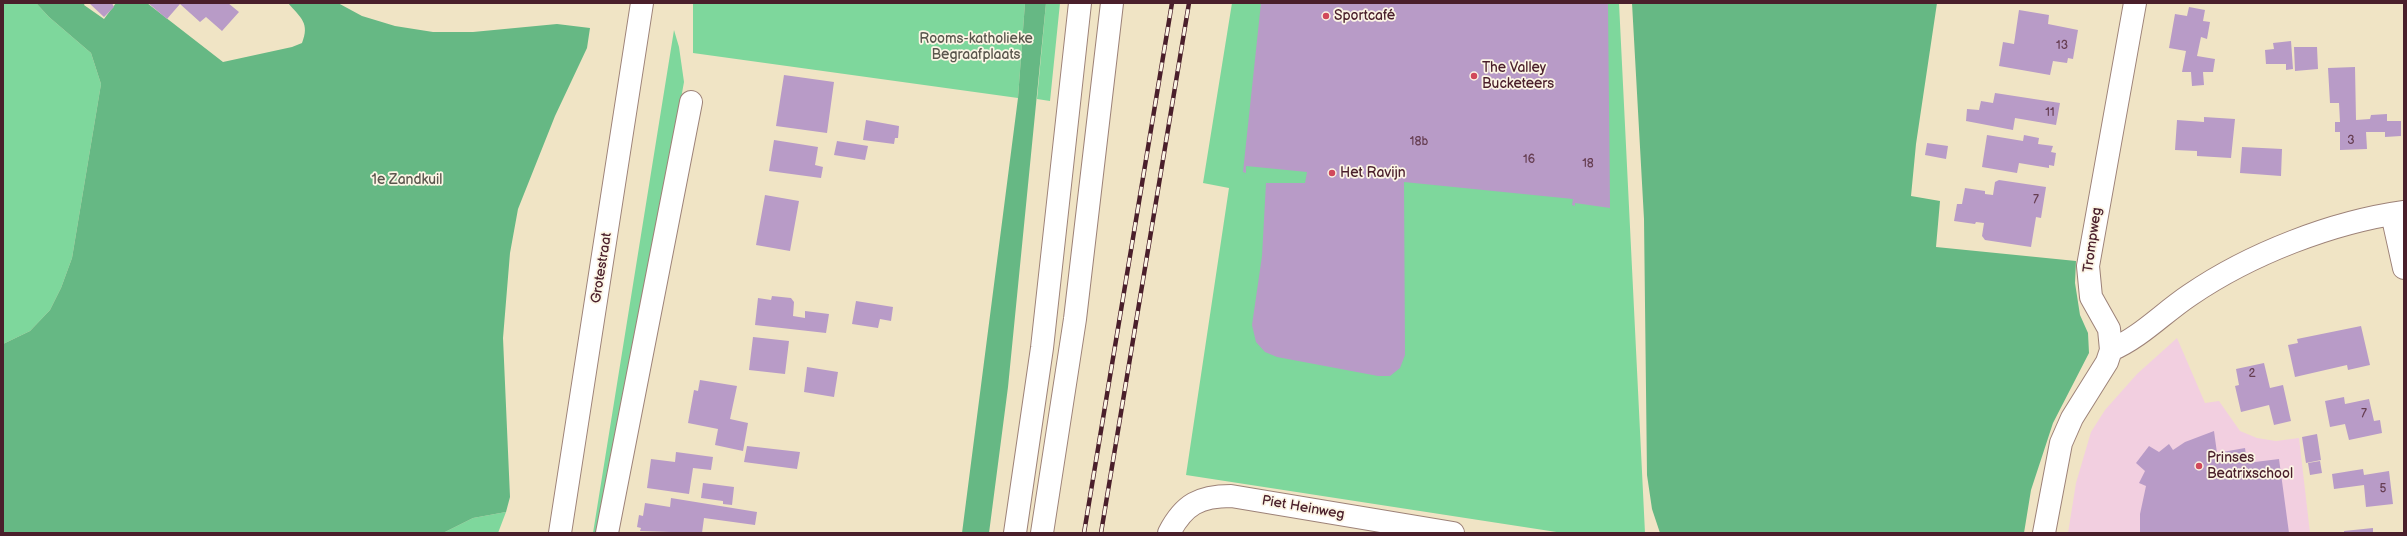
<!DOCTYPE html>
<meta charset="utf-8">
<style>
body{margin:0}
#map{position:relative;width:2407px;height:536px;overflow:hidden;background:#f0e4c5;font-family:"Balsamiq Sans",sans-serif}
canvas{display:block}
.frame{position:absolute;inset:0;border:4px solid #4a1f2b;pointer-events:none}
</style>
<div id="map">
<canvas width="2407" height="536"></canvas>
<div class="frame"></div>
</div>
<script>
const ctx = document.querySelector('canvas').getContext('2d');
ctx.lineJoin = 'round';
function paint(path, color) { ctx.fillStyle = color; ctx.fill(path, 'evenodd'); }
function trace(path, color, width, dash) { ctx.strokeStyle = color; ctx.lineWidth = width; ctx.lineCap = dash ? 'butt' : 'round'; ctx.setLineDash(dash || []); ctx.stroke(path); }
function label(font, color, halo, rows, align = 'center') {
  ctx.font = font + ' "Balsamiq Sans",sans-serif'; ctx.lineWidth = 3.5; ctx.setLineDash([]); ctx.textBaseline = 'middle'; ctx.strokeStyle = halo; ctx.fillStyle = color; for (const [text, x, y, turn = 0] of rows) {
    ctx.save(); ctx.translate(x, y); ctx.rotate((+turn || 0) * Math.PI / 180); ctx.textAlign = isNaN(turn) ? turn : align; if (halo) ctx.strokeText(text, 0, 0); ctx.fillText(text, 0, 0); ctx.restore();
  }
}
const built = new Path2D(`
 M 2177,338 L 2205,403 L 2219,401 L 2240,431 L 2257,438 L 2276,441 L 2299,438 L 2310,533 L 2068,533 L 2076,483 L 2091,432 L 2105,410 L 2137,374 Z`);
const green = new Path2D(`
 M 3,3 L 36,3 L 49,17 L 91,53 L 101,84 L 72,258 L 61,288 L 50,310 L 30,331 L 3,344 Z
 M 693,3 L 1025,3 L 1018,98 L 693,53 Z
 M 1046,3 L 1060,3 L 1050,101 L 1037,99 Z
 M 1232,3 L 1619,3 L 1645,533 L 1563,533 L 1186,475 L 1229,188 L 1203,183 Z
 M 674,30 L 679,47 L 684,82 L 602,533 L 593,533 Z
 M 506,512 L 498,533 L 443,533 L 473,518 Z`);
const forest = new Path2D(`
 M 36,3 L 85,3 L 84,5 L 104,19 L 116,3 L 147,3 L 223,62 L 292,47 L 302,43 C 310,23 301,18 288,3 L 338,3 L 362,16 L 395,26 L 433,32 L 473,32 L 557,24 L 590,28 L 587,48 L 555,116 L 518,209 L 510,253 L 503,338 L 510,497 L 506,512 L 473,518 L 443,533 L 3,533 L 3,344 L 30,331 L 50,310 L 61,288 L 72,258 L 101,84 L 91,53 L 49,17 Z
 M 1025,3 L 1046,3 L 1008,387 L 989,533 L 962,533 L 1018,98 Z
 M 1632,3 L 1937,3 L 1916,144 L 1911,196 L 1940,201 L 1936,247 L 2076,261 L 2075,283 L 2080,315 L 2088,333 L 2089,353 L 2053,423 L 2031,490 L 2024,533 L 1660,533 L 1652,509 L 1647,475 L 1644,219 Z`);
const building = new Path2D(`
 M 89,3 L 112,3 L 114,7 L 104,17 Z
 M 148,3 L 228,3 L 239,12 L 222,31 L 206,17 L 200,22 L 180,4 L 167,19 Z
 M 1261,3 L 1608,3 L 1610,208 L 1575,203 L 1575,206 L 1572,205 L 1573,199 L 1404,182 L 1405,355 L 1400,368 L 1390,376 L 1378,376 L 1277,357 L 1265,352 L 1256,342 L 1252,325 L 1262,256 L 1266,183 L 1305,183 L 1307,172 L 1246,166 L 1246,173 L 1243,172 Z
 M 2189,7 L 2205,10 L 2203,21 L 2210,22 L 2207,39 L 2201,37 L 2197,56 L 2215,59 L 2213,72 L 2203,72 L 2204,85 L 2192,86 L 2191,72 L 2182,72 L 2186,51 L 2169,48 L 2175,14 L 2187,16 Z
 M 2019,10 L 2049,15 L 2048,24 L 2078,30 L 2073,59 L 2068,58 L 2067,63 L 2053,61 L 2050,75 L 1999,66 L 2003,42 L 2014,44 Z
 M 2291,41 L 2293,69 L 2286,70 L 2286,64 L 2266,64 L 2265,50 L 2274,49 L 2273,43 Z
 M 2294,47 L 2317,47 L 2318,69 L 2295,71 Z
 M 2355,67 L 2356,120 L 2370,119 L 2371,115 L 2387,114 L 2387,121 L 2401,121 L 2401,136 L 2385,137 L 2385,132 L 2366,132 L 2367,149 L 2340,150 L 2340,132 L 2335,132 L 2335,122 L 2340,122 L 2339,103 L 2330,103 L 2328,68 Z
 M 784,75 L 834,82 L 827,133 L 776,126 Z
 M 1995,93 L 2060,103 L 2056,125 L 2015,118 L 2013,130 L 1966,121 L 1967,109 L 1979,110 L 1981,101 L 1993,103 Z
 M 2204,117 L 2235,119 L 2231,158 L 2197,156 L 2197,151 L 2175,150 L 2177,120 L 2204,122 Z
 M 866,120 L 899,126 L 898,138 L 895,138 L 894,144 L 863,140 Z
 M 1987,135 L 2023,141 L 2024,135 L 2039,138 L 2038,144 L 2053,146 L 2051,152 L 2056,153 L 2054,166 L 2049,165 L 2049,168 L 2019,163 L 2017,173 L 1982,167 Z
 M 774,140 L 818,147 L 815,165 L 823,167 L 821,178 L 769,171 Z
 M 837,141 L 868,146 L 865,160 L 834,155 Z
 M 1927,143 L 1948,146 L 1946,159 L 1925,155 Z
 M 2242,147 L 2282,149 L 2281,176 L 2240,173 Z
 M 1999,180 L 2046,187 L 2041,218 L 2036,217 L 2031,247 L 1985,240 L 1982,236 L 1984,223 L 1976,222 L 1975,224 L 1954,221 L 1957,204 L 1962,204 L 1965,188 L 1985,191 L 1985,194 L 1993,195 L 1995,182 Z
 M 765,195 L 799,201 L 790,251 L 756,245 Z
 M 772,296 L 791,298 L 794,302 L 793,316 L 805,318 L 805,311 L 829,314 L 826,333 L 755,325 L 758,298 L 771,300 Z
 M 856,301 L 893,307 L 891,321 L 880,319 L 878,328 L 852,324 Z
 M 2361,326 L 2370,365 L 2348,370 L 2347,365 L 2295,377 L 2288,345 L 2298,343 L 2297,339 Z
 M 753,337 L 789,341 L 785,374 L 749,370 Z
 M 2264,363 L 2270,388 L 2283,385 L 2291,421 L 2274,425 L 2269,405 L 2241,412 L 2235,386 L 2239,385 L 2236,369 Z
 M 807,367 L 838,372 L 834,397 L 804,392 Z
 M 700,380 L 737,386 L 730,419 L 748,423 L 743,451 L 715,445 L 718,429 L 688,423 L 694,390 L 698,391 Z
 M 2344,397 L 2345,404 L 2369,399 L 2374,421 L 2380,420 L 2382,433 L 2349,440 L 2345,424 L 2330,427 L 2325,401 Z
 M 2214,431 L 2217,453 L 2245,448 L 2247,463 L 2279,459 L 2289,533 L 2140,533 L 2140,514 L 2146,486 L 2139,483 L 2145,471 L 2136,463 L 2149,446 L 2159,452 L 2169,444 L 2173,450 L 2185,442 Z
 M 2317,434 L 2321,460 L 2306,463 L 2302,437 Z
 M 747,446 L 800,452 L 797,469 L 744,462 Z
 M 676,452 L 713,457 L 711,470 L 693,468 L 689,494 L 647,488 L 651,459 L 675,462 Z
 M 2320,461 L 2322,473 L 2310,475 L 2308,463 Z
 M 2363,469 L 2364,475 L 2389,471 L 2393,504 L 2366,507 L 2364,485 L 2334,489 L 2332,474 Z
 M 703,483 L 734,487 L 732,505 L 723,504 L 723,501 L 701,498 Z
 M 671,498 L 757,512 L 755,525 L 704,518 L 702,533 L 640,531 L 641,528 L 637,527 L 639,515 L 643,516 L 645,503 L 670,507 Z
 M 2373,528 L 2373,533 L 2344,533 L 2344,531 Z`);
const minor = new Path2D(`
 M 2392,214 L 2404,268
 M 2111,350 C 2141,337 2163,313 2190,295 C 2250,254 2332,222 2404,212
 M 607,533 L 691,102
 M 1169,533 C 1184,504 1200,496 1231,496 L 1453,533
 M 2044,533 L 2061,443 L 2072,418 L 2107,362 L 2111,350 L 2109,329 L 2091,297 L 2088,266 L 2135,3`);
const tertiary = new Path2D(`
 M 560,533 L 642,3`);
const primary = new Path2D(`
 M 1015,533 L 1042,348 L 1080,3
 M 1042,533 L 1075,319 L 1112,3`);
const rail = new Path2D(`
 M 1084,533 L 1172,3
 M 1101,533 L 1189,3`);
const markers = [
 [1326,16,4,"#d1495b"],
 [1474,76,4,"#d1495b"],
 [1332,173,4,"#d1495b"],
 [2199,466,4,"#d1495b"]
];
const numberNames = [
 ["13",2062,46],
 ["11",2050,113],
 ["3",2351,141],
 ["18b",1419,142],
 ["16",1529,160],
 ["18",1588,164],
 ["7",2036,200],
 ["2",2252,374],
 ["7",2364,414],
 ["5",2383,489]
];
const poiNames = [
 ["Sportcafé",1334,16],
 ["The Valley",1482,68],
 ["Bucketeers",1482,84],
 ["Het Ravijn",1340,173],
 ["Prinses",2207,458],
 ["Beatrixschool",2207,474]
];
const parkNames = [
 ["Rooms-katholieke",976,39],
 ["Begraafplaats",976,55],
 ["1e Zandkuil",407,180]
];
const streetNames = [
 ["Trompweg",2093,240,-82],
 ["Grotestraat",602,268,-81],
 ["Piet Heinweg",1303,508,10]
];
paint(built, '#f2cfe0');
paint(green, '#7ed79c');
paint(forest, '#66b884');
paint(building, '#b89bc7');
trace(minor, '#9d8278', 24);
trace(tertiary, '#9d8278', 24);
trace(primary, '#9d8278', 24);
trace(minor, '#fff', 22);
trace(tertiary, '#fff', 22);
trace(primary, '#fff', 22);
trace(rail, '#4a1f2b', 4.5);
trace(rail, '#fcf5e5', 3, [9]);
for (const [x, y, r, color] of markers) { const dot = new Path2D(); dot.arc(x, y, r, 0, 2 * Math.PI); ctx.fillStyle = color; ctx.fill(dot); trace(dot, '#fcf5e5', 1.5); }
label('12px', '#663e52', null, numberNames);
label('14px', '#4a1f2b', '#fcf5e5', poiNames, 'left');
label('14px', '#5a564d', '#fcf5e5', parkNames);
label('14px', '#4a1f2b', '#fcf5e5', streetNames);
</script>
